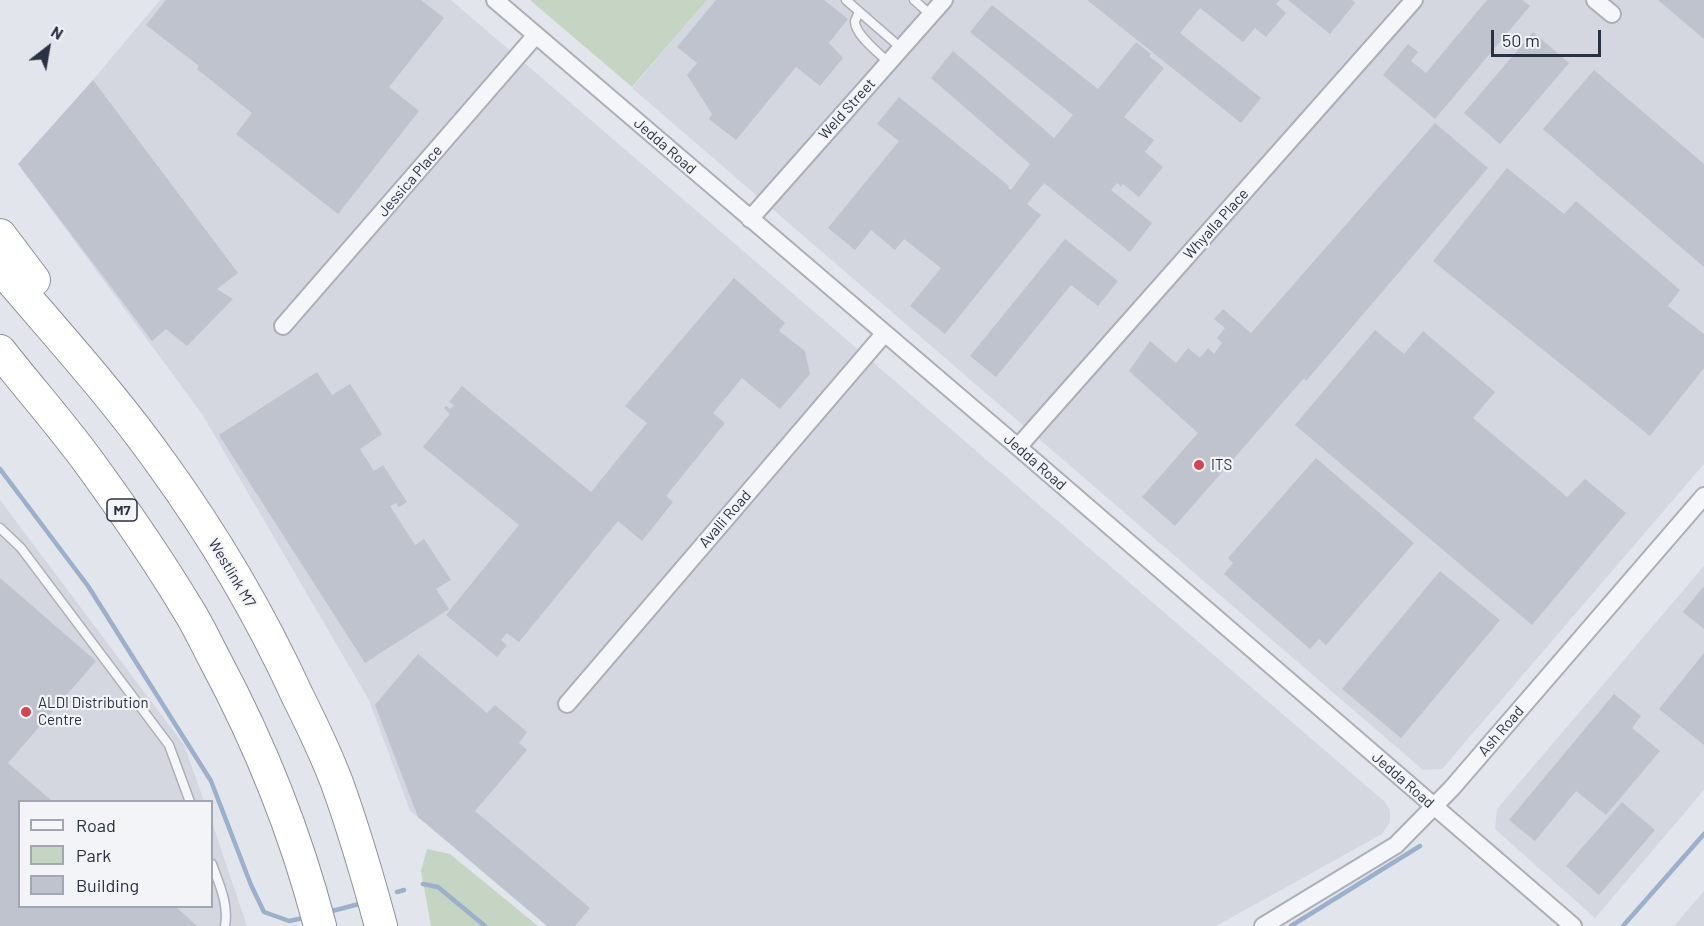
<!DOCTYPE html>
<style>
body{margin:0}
#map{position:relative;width:1704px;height:926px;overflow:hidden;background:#e2e5eb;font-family:Barlow,sans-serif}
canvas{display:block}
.legend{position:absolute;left:18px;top:800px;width:195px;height:108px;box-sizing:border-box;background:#f2f4f8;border:2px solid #a2a6b0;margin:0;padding:8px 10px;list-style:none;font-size:18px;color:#293143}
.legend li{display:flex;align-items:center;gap:12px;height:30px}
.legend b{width:30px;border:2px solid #a2a6b0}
.north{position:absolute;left:18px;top:18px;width:60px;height:60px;-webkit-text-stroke:4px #f2f4f8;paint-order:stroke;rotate:31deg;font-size:16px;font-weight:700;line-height:24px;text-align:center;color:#293143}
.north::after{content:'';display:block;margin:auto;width:21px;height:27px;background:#293143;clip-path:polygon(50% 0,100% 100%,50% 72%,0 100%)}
.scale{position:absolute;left:1491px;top:30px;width:110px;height:27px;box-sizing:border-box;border:3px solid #293143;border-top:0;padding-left:8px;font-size:18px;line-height:21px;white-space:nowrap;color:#293143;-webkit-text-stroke:4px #f2f4f8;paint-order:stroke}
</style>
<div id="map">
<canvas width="1704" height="926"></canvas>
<ul class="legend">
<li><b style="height:8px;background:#f5f6f9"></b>Road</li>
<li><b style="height:16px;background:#c6d5c3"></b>Park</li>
<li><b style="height:16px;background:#bfc3ce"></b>Building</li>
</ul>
<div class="north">N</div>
<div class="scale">50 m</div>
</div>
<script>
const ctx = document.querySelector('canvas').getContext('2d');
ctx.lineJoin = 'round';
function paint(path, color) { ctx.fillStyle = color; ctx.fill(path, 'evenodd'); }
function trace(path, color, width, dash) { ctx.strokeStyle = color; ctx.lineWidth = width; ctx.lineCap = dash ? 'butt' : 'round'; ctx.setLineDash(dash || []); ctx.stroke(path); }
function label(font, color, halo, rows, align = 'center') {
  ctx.font = font + ' Barlow,sans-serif'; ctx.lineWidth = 4.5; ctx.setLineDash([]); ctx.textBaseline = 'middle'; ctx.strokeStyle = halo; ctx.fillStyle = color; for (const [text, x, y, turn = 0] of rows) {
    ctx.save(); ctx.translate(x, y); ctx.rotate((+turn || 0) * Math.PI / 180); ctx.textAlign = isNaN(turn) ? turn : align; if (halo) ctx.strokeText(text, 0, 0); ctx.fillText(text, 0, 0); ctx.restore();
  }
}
const built = new Path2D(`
 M 160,0 L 451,0 L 1385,802 L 1390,810 L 1390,822 L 1382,834 L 1216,926 L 553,926 L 410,811 L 369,700 L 202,414 L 20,167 Z
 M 707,0 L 1704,0 L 1704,464 L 1442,769 L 1423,770 L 632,88 Z
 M 0,500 L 184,745 L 204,801 L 20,802 L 20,906 L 212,906 L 212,822 L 247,926 L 0,926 Z
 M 1704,566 L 1704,790 L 1595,918 L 1495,829 L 1497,809 Z
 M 1704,891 L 1704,926 L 1674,926 Z`);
const green = new Path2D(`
 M 530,0 L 707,0 L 632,87 Z
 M 427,849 L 450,854 L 538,926 L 431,926 L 421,871 Z`);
const stream = new Path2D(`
 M 0,469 L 88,586 L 211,781 L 251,885 L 264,912 L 289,921 L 308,917
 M 423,884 L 438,887 L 485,926
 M 397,892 L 404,890
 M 328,912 L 363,903
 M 1291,926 L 1420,846
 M 1623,926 L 1704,834`);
const building = new Path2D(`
 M 166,0 L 421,0 L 444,18 L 389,87 L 419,111 L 338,214 L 236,134 L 252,113 L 197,69 L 199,66 L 146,25 Z
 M 716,0 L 824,0 L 848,19 L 829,43 L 843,58 L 820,86 L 796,67 L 736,140 L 709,119 L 712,114 L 687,75 L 697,63 L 677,47 Z
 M 1087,0 L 1280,0 L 1276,4 L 1286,13 L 1266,37 L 1255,28 L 1243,42 L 1200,8 L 1180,33 L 1261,98 L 1241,123 Z
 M 1288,0 L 1352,0 L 1355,3 L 1330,34 Z
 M 1487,0 L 1522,0 L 1530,6 L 1435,119 L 1383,75 L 1408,44 L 1418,52 L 1411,61 L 1426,73 Z
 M 1658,0 L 1704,0 L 1704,39 Z
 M 992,5 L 1098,89 L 1136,42 L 1151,54 L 1149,56 L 1164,68 L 1124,117 L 1154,140 L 1145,152 L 1163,167 L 1139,197 L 1123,184 L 1121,187 L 1117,183 L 1111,190 L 1152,223 L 1130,252 L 1044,183 L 1027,204 L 1041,215 L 945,334 L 910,306 L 941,268 L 904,239 L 895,250 L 871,230 L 855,250 L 828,228 L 899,141 L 877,124 L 899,97 L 1009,186 L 1008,188 L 1011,190 L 1030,164 L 931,78 L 953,51 L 1054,138 L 1073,115 L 970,32 Z
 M 1533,32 L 1569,63 L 1500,144 L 1464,113 Z
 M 1594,70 L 1704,164 L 1704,267 L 1543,129 Z
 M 93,80 L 238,273 L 217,289 L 233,299 L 187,346 L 166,329 L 152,341 L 18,164 Z
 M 1435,123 L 1488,168 L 1306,381 L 1304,378 L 1175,526 L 1142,497 L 1198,433 L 1129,371 L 1150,341 L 1176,363 L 1188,348 L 1200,358 L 1208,348 L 1214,354 L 1222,343 L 1217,338 L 1225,328 L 1214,319 L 1223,309 L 1251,333 Z
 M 1507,168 L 1564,214 L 1576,201 L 1680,290 L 1668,306 L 1704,334 L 1704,368 L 1650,436 L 1433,261 Z
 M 1065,239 L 1118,281 L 1098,306 L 1071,285 L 996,377 L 970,356 Z
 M 734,278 L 785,323 L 779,331 L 805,351 L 810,374 L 780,409 L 742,378 L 713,413 L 725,423 L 666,496 L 673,502 L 642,541 L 618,521 L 519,642 L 507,633 L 501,640 L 507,645 L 497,657 L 446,615 L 519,525 L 423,447 L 450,414 L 444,408 L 446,406 L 451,409 L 454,405 L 449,402 L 462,386 L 591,492 L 647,423 L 625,406 Z
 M 1375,330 L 1404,354 L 1423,331 L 1495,392 L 1473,418 L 1567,497 L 1585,479 L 1626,513 L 1532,625 L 1295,425 Z
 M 317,372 L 332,395 L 350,384 L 382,434 L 360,449 L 374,471 L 383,465 L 407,502 L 399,507 L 396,503 L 390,506 L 415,545 L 424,539 L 451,580 L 436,589 L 449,609 L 365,663 L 219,435 Z
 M 1316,458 L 1414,543 L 1326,645 L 1319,639 L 1310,649 L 1224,574 L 1233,563 L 1228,558 Z
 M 1440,571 L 1500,620 L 1401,738 L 1342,689 Z
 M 0,578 L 96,661 L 8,763 L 53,802 L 20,802 L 20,906 L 175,906 L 197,926 L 0,926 Z
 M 1704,586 L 1704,629 L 1683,612 Z
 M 1704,653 L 1704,745 L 1659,709 Z
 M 418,654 L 487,713 L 495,705 L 527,732 L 519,743 L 527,750 L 475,811 L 590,908 L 575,926 L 547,926 L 418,817 L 375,705 Z
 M 1614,694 L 1641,716 L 1632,728 L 1660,751 L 1606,815 L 1576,791 L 1535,841 L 1509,820 Z
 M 1622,802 L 1655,830 L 1599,895 L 1566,866 Z`);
const lane = new Path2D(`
 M 846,0 L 901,48
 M 914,0 L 931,15
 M 859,12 C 858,14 856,19 855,21 C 854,34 880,54 888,62
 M 0,528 L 21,548 L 169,745 L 190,802
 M 212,864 C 219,884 229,904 225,926`);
const street = new Path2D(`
 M 495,0 L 1018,447 L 1573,926
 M 1595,0 L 1612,14
 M 750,219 L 944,0
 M 283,326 L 536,35
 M 1018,447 L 1414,0
 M 567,704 L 884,334
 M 1263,926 L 1396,845 L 1452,788 L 1704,496`);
const highway = new Path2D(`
 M 0,235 L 34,280
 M 0,267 C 54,331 112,394 161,463 C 214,536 260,614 298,697 C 312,725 326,754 337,783 C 354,830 368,878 381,926
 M 0,351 C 29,388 60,423 88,461 C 123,509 157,558 187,608 C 198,625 206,643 215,660 C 260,744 296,834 320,926`);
const markers = [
 [1199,465,6,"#d1454e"],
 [26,712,6,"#d1454e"]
];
const shields = [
 [122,510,30]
];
const shieldNames = [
 ["M7",122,510]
];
const streetNames = [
 ["Weld Street",847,109,-48],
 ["Jedda Road",665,146,41],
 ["Jessica Place",410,181,-49],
 ["Whyalla Place",1216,224,-48],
 ["Jedda Road",1035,462,41],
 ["Avalli Road",725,519,-49],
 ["Westlink M7",232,573,59],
 ["Ash Road",1501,731,-49],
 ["Jedda Road",1403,780,41]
];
const poiNames = [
 ["ITS",1211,465],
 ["ALDI Distribution",38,703],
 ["Centre",38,720]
];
paint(built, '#d4d7e0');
paint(green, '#c6d5c3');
trace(stream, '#9cafcb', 4.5);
paint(building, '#bfc3ce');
trace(lane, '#aaafb9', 11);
trace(street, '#aaafb9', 20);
trace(highway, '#8990a2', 34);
trace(lane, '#f5f6f9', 8);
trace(street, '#f5f6f9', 16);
trace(highway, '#fff', 32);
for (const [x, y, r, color] of markers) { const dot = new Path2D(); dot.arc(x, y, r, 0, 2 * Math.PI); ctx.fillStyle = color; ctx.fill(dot); trace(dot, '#f2f4f8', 2); }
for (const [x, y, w] of shields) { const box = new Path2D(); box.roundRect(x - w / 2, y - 11, w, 22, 4.5); ctx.fillStyle = '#f2f4f8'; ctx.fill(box); trace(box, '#293143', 1.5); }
label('bold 14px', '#293143', null, shieldNames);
label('15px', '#293143', '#f2f4f8', streetNames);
label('15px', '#293143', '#f2f4f8', poiNames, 'left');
</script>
